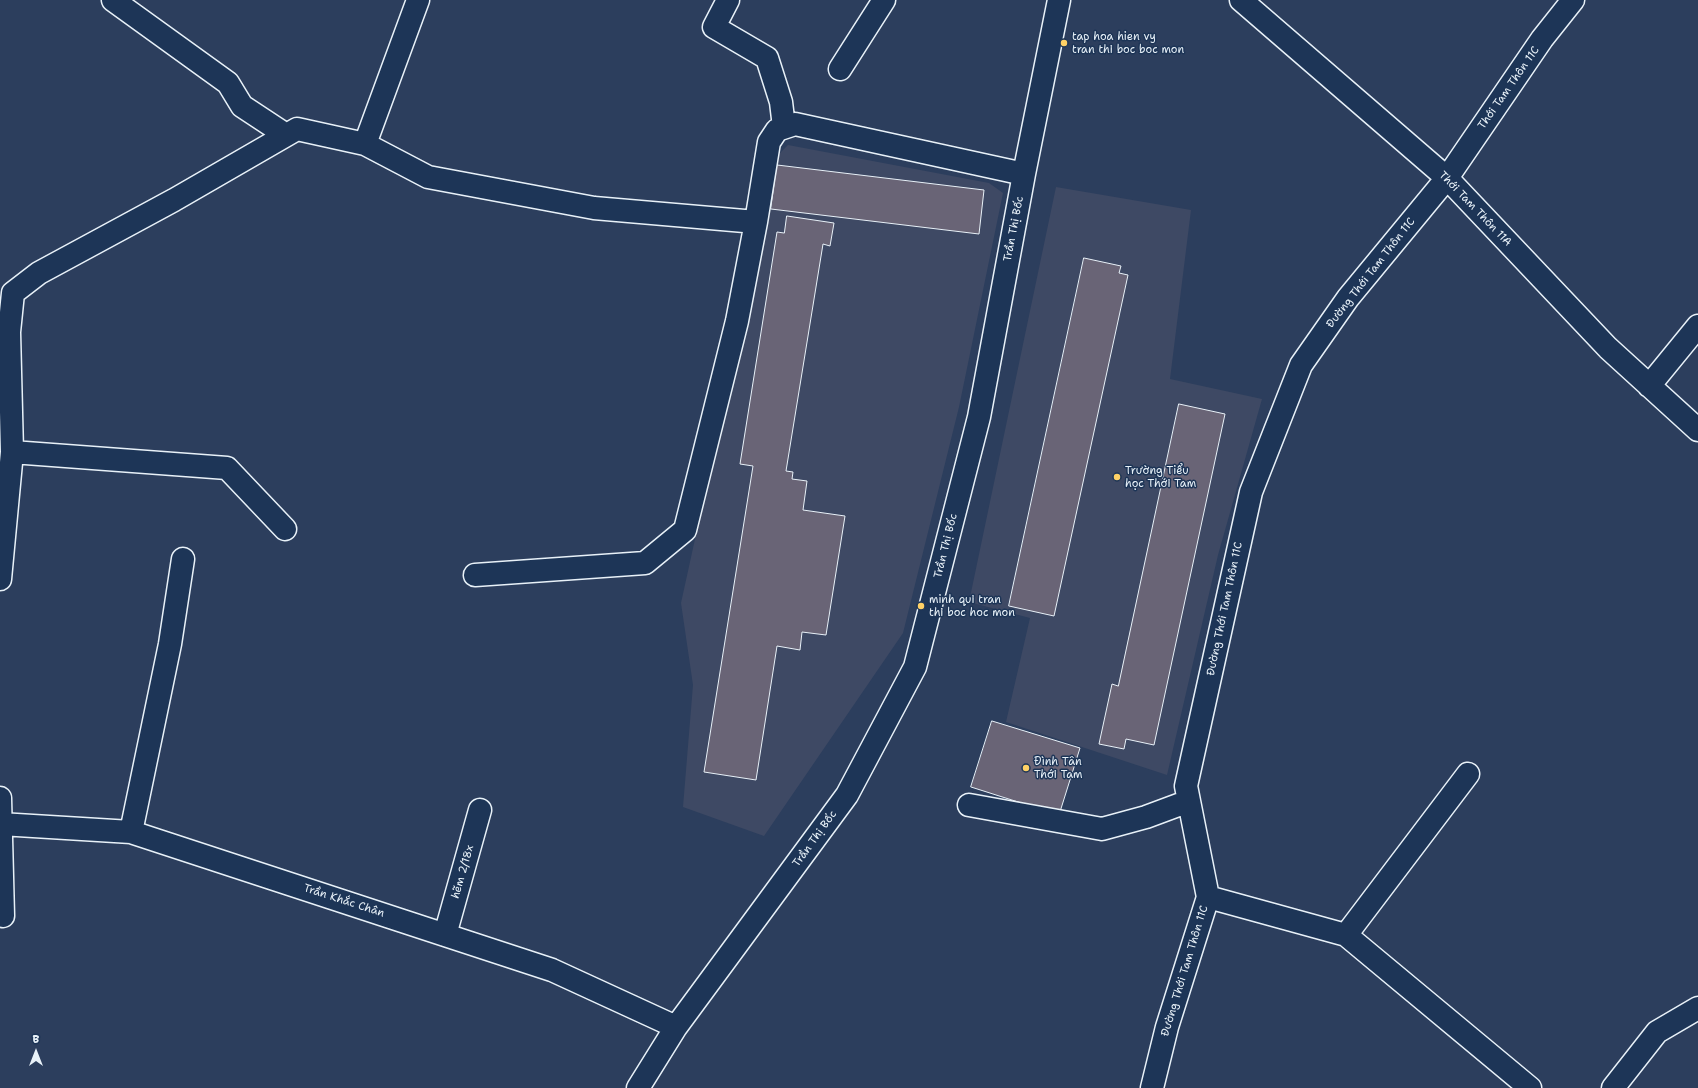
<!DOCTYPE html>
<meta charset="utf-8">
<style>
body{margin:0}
#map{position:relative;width:1698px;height:1088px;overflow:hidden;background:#2c3e5d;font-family:"Shantell Sans",sans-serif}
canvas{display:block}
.north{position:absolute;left:16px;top:1032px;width:40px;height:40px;-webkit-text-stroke:3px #1d3557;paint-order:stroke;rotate:0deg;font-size:11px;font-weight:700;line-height:16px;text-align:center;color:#e8f1f8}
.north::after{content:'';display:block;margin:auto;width:14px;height:18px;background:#e8f1f8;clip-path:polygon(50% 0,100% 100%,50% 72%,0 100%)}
</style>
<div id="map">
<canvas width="1698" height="1088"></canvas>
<div class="north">B</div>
</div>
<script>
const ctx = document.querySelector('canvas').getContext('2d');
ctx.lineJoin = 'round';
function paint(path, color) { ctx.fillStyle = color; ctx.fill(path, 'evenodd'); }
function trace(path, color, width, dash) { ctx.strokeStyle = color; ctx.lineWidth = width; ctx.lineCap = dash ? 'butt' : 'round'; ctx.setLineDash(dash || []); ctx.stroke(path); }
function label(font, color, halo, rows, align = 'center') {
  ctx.font = font + ' "Shantell Sans",sans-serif'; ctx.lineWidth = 3; ctx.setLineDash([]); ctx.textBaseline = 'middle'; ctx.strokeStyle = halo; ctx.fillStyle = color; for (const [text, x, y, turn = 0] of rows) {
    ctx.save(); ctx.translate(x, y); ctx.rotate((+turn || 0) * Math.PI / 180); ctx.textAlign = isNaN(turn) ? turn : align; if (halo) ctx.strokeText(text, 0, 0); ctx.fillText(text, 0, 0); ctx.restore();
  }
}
const built = new Path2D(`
 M 788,145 L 989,183 L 1003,193 L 959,407 L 903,633 L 764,836 L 683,807 L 693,685 L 681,603 L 718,434 L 775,158 Z
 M 1056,187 L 1191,210 L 1170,379 L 1262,399 L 1218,555 L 1167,775 L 1006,722 L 1030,618 L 969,602 Z`);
const building = new Path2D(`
 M 777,165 L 984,190 L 979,234 L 771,209 Z
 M 787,216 L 834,223 L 830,246 L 823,244 L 786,471 L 793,472 L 792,479 L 807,481 L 803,510 L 845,516 L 826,635 L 802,632 L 800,650 L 777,646 L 756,780 L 704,772 L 753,466 L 740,464 L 777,232 L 784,233 Z
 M 1084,258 L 1121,266 L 1119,273 L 1128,275 L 1054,616 L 1009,606 Z
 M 1179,404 L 1225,414 L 1154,745 L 1126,739 L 1124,749 L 1099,744 L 1112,684 L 1118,686 Z
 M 992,721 L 1080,748 L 1059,815 L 971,787 Z`);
const minor = new Path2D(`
 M 113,0 L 228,83 L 242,106 L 286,135
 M 418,0 L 365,144 L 428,177 L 594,208 L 756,222 L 769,142 L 777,130 L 795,124 L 1024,174
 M 728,0 L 714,27 L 767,58 L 781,102 L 784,127
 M 1241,0 L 1447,178 L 1608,348 L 1698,430
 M 840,69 L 884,0
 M 1649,386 L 1698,326
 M 12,452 L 227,468 L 285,529
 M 475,575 L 645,563 L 685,530 L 737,321 L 756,222
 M 0,579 L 12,452 L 9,332 L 13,293 L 39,273 L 174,200 L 297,129 L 365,144
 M 0,798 L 3,916
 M 969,805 L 1102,829 L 1146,817 L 1189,801
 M 0,824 L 131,832 L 552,970 L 676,1027
 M 131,832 L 170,644 L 183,559
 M 1208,897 L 1346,935 L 1468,774
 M 445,935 L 480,810
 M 1346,935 L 1530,1088
 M 638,1088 L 676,1027 L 847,795 L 915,667 L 979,417 L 1024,174 L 1059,0
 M 1152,1088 L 1167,1027 L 1208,897 L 1186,786 L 1251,492 L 1301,365 L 1348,298 L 1447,178 L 1542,39 L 1573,0
 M 1613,1088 L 1657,1032 L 1698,1008`);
const markers = [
 [1064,43,4,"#ffd166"],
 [1117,477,4,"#ffd166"],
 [921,606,4,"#ffd166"],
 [1026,768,4,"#ffd166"]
];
const poiNames = [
 ["tap hoa hien vy",1072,37],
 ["tran thi boc boc mon",1072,50],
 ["Trường Tiểu",1125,471],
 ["học Thới Tam",1125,484],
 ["minh qui tran",929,600],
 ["thi boc hoc mon",929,613],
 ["Đình Tân",1034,762],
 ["Thới Tam",1034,775]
];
const streetNames = [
 ["Thới Tam Thôn 11C",1509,88,-55],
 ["Thới Tam Thôn 11A",1475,209,46],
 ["Trần Thị Bốc",1014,229,-79],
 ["Đường Thới Tam Thôn 11C",1371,273,-52],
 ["Trần Thị Bốc",946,546,-76],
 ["Đường Thới Tam Thôn 11C",1225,609,-78],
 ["Trần Thị Bốc",815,839,-54],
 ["hẽm 2/18x",463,872,-74],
 ["Trần Khắc Chân",344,901,18],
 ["Đường Thới Tam Thôn 11C",1185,971,-73]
];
paint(built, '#3e4964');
paint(building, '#696476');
trace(building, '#e8f1f8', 1);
trace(minor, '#e8f1f8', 25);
trace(minor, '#1d3557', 22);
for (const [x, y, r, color] of markers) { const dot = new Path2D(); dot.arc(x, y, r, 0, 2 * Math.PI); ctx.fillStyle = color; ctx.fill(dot); trace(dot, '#1d3557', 1.5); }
label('11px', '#e8f1f8', '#1d3557', poiNames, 'left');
label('11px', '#e8f1f8', '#1d3557', streetNames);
</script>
